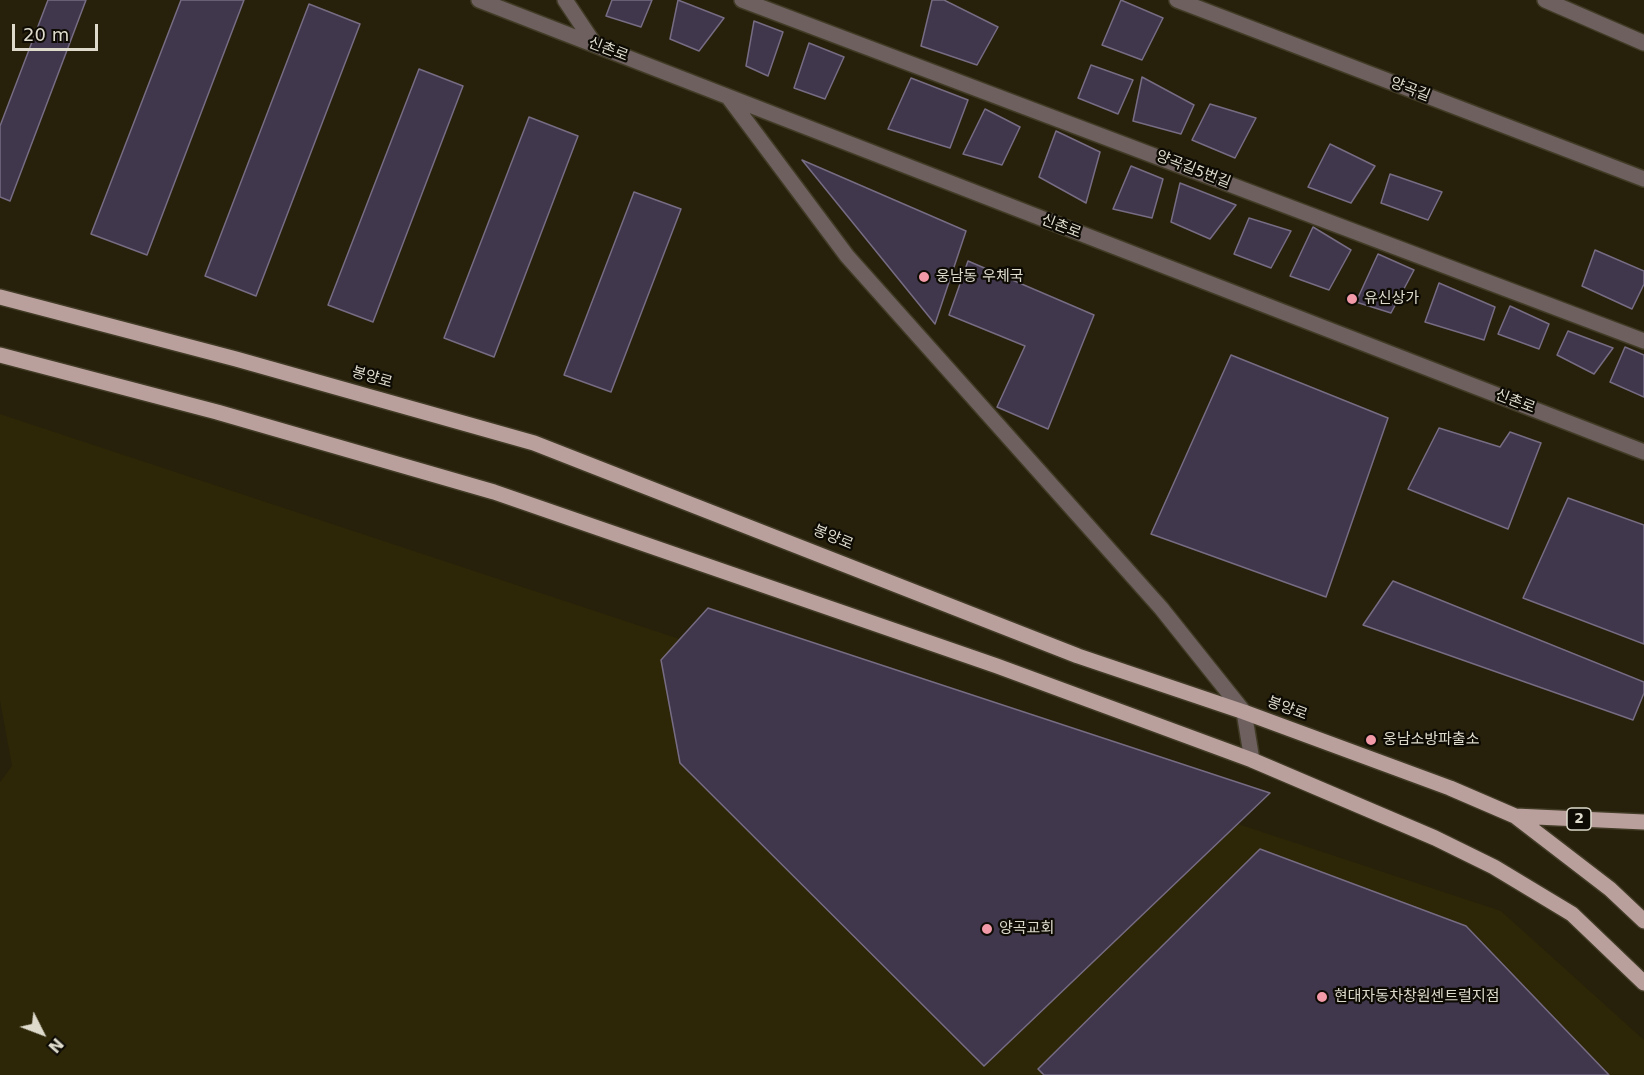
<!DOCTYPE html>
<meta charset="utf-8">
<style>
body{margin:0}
#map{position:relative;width:1644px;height:1075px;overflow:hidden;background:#27210b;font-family:"DejaVu Sans",sans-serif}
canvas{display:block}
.north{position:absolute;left:12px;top:1003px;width:60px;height:60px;-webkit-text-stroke:4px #0d0b04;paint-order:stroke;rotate:132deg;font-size:16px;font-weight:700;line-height:24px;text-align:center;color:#dedbcd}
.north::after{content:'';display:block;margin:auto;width:21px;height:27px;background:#dedbcd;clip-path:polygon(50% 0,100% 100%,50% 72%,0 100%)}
.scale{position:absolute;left:12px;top:24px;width:86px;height:27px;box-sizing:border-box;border:3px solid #dedbcd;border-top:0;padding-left:8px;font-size:18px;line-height:21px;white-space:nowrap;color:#dedbcd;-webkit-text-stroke:4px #0d0b04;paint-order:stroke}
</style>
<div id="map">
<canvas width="1644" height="1075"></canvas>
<div class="north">N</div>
<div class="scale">20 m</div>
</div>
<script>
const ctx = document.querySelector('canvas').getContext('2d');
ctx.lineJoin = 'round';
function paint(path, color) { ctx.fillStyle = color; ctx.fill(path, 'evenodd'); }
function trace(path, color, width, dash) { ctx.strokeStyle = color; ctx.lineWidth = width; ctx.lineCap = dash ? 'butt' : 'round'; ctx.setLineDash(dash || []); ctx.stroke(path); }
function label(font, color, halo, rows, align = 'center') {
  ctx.font = font + ' "DejaVu Sans","Noto Sans KR",sans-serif'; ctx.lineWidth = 4.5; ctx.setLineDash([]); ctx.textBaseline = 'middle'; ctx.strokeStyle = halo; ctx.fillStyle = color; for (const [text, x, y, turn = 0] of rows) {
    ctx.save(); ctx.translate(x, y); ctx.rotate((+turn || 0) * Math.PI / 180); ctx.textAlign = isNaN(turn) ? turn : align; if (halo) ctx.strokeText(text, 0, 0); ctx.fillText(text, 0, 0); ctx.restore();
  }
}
const built = new Path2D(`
 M 0,414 L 1501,911 L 1644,1040 L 1644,1075 L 0,1075 L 0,782 L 12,766 L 0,700 Z`);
const building = new Path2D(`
 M 48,0 L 86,0 L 10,201 L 0,197 L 0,126 Z
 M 181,0 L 244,0 L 147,255 L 91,234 Z
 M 612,0 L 652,0 L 641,27 L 606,16 Z
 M 678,0 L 724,18 L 699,51 L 670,39 Z
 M 932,0 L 944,0 L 998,27 L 977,65 L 921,46 Z
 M 1121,0 L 1163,18 L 1142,60 L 1102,45 Z
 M 309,4 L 360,24 L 256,296 L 205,276 Z
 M 754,21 L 783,32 L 768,76 L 746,66 Z
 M 809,43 L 844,57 L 825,99 L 794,88 Z
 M 1091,65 L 1133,80 L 1118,114 L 1078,98 Z
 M 419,69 L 463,86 L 373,322 L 328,305 Z
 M 1142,77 L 1194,105 L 1181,134 L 1133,121 Z
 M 911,78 L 968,100 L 950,148 L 888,129 Z
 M 1210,104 L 1256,118 L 1235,158 L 1192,140 Z
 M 985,109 L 1020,127 L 1002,165 L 963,154 Z
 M 529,117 L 578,136 L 494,357 L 444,338 Z
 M 1056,131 L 1100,152 L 1086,203 L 1039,177 Z
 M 1330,144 L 1375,166 L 1351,203 L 1308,187 Z
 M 802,160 L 966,231 L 935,324 Z
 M 1131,166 L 1163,179 L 1152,218 L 1113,209 Z
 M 1390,174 L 1442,192 L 1428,220 L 1381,203 Z
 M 1180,183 L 1236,205 L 1210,239 L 1171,222 Z
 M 634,192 L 681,209 L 611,392 L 564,375 Z
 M 1249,218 L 1291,231 L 1271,268 L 1234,254 Z
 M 1313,227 L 1351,250 L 1329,290 L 1290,276 Z
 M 1595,250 L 1644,271 L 1644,284 L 1632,309 L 1582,286 Z
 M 1378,254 L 1414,270 L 1391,313 L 1356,302 Z
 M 968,261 L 1094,315 L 1048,429 L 997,407 L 1025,346 L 949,315 Z
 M 1439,283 L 1495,307 L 1484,340 L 1425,322 Z
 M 1510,306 L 1549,324 L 1539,349 L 1498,334 Z
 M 1568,331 L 1613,348 L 1594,374 L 1557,355 Z
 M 1625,347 L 1644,355 L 1644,397 L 1610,382 Z
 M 1231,355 L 1388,418 L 1326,597 L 1151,534 Z
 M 1439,428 L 1500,447 L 1510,432 L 1541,443 L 1508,529 L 1408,489 Z
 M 1568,498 L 1644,525 L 1644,644 L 1523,598 Z
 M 1393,581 L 1644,682 L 1644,693 L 1633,720 L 1363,625 Z
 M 708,608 L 1270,793 L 984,1066 L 680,763 L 661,660 Z
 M 1260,849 L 1466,926 L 1609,1075 L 1044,1075 L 1038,1069 Z`);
const minor = new Path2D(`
 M 479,0 L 1644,452
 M 565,0 L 595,45
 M 742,0 L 1644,341
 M 1177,0 L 1644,179
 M 1545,0 L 1644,43
 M 729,98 L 847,256 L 1161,608 L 1244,712 L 1252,760`);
const primary = new Path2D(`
 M 0,297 L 236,359 L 534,443 L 1078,656 L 1244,712 L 1450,788 L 1515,816 L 1644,822
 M 0,355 L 217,412 L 494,492 L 997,666 L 1252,760 L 1435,838 L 1494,867 L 1572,914 L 1644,983
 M 1515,816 L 1610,889 L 1644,921`);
const markers = [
 [924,277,6,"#f39aa9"],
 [1352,299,6,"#f39aa9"],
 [1371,740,6,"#f39aa9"],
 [987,929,6,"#f39aa9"],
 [1322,997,6,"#f39aa9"]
];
const shields = [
 [1579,819,24]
];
const shieldNames = [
 ["2",1579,819]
];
const streetNames = [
 ["신촌로",608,50,21],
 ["양곡길",1410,90,21],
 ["양곡길5번길",1193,170,21],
 ["신촌로",1061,227,21],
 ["봉양로",372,378,16],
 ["신촌로",1515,402,21],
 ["봉양로",833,538,22],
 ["봉양로",1287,709,20]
];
const poiNames = [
 ["웅남동 우체국",936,277],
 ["유신상가",1364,299],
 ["웅남소방파출소",1383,740],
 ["양곡교회",999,929],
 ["현대자동차창원센트럴지점",1334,997]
];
paint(built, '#2d2607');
paint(building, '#40374c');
trace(building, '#766c83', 1.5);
trace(minor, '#413b26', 18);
trace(primary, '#413b26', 18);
trace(minor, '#6d605f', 15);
trace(primary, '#baa09d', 15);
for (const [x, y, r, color] of markers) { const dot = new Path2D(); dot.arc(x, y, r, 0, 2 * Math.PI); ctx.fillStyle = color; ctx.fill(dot); trace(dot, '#0d0b04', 2); }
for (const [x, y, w] of shields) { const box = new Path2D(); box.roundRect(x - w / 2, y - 11, w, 22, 4.5); ctx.fillStyle = '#0d0b04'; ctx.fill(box); trace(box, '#dedbcd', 1.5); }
label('bold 14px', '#dedbcd', null, shieldNames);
label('15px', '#dedbcd', '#0d0b04', streetNames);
label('15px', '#dedbcd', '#0d0b04', poiNames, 'left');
</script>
